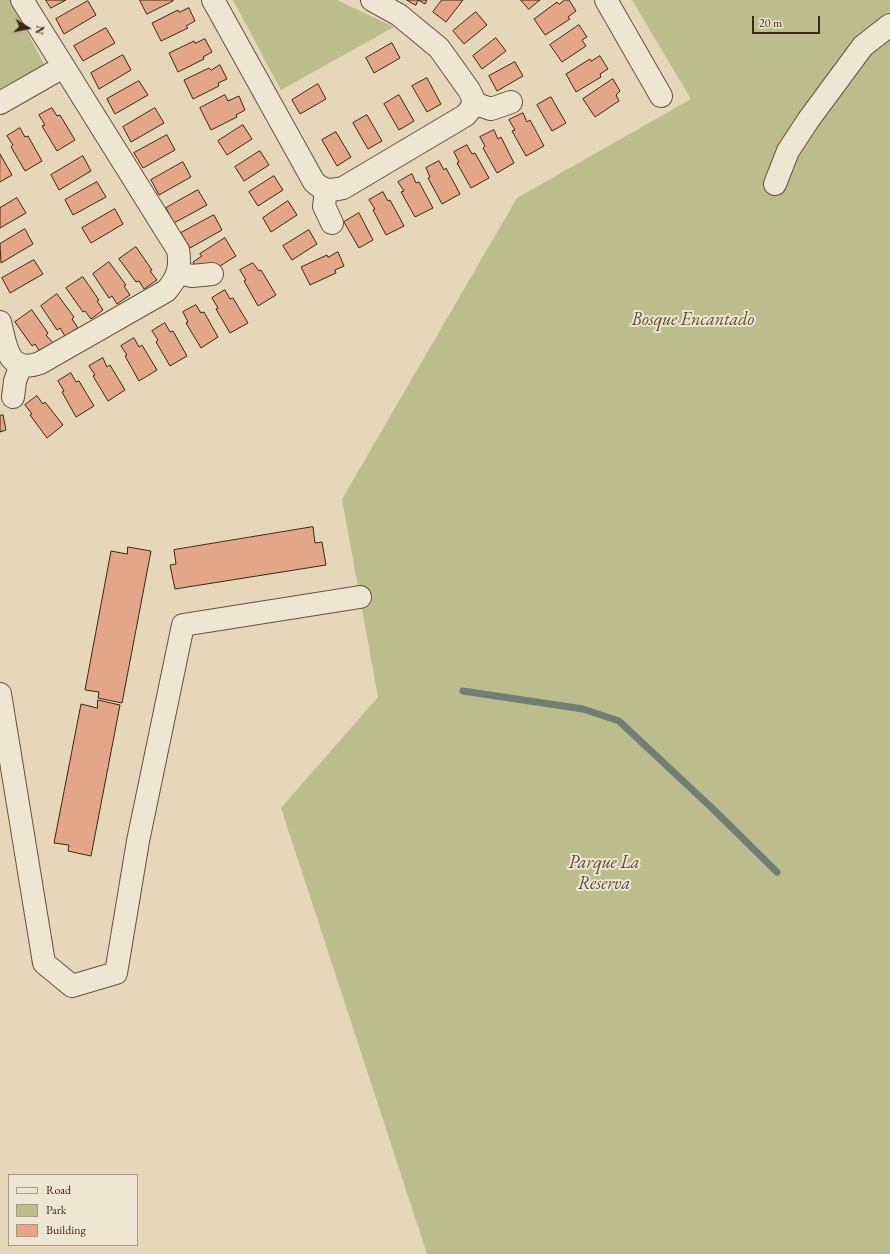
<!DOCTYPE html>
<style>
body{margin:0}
#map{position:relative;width:890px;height:1254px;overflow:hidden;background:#e6d7bb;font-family:"EB Garamond",serif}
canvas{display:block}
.legend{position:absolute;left:8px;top:1174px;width:130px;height:72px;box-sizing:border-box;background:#efe5d3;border:1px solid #a89986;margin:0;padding:5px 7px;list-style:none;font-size:12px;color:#3d2613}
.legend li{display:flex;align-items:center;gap:8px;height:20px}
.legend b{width:20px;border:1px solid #a89986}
.north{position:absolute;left:8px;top:8px;width:40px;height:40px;-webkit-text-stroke:3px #efe5d3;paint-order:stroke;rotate:100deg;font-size:11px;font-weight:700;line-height:16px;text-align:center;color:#3d2613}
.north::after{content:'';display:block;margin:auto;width:14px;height:18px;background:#3d2613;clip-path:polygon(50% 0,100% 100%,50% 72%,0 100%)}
.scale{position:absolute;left:752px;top:16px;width:68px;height:18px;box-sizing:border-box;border:2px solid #3d2613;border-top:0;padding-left:5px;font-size:12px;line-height:14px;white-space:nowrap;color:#3d2613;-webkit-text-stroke:3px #efe5d3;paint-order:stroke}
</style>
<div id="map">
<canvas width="890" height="1254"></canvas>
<ul class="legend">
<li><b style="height:5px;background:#efe5d3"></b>Road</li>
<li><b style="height:11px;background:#bbbd8c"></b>Park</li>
<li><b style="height:11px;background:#e3a689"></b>Building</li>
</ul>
<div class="north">N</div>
<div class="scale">20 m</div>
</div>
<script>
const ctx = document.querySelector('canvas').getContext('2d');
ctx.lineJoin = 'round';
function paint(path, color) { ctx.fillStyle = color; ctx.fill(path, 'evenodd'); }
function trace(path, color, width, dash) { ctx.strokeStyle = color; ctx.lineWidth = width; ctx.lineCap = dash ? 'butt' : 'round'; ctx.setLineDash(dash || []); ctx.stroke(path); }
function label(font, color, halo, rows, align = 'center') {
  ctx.font = font + ' "EB Garamond",serif'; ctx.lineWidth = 4; ctx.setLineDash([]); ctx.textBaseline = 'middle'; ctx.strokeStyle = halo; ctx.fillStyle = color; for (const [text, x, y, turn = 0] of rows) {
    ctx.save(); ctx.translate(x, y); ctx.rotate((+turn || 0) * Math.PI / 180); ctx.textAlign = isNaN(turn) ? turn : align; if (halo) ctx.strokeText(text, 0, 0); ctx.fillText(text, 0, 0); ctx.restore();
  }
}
const green = new Path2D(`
 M 0,0 L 10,0 L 45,66 L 0,91 Z
 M 233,0 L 337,0 L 394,27 L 281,90 Z
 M 632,0 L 890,0 L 890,1254 L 427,1254 L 281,808 L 378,697 L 342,499 L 517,198 L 691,99 Z`);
const stream = new Path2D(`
 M 463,691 L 583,709 L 619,721 L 714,810 L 777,872`);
const building = new Path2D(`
 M 46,0 L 66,0 L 51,8 Z
 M 140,0 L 173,0 L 173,1 L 147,14 Z
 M 407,0 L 427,0 L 425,4 L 418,0 L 416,5 Z
 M 442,0 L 463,0 L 446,22 L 433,12 Z
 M 521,0 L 540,0 L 529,9 Z
 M 565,0 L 569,0 L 576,11 L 568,17 L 570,19 L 545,35 L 534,19 L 557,2 L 559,4 Z
 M 88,1 L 96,15 L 64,34 L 56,19 Z
 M 189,8 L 195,21 L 186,26 L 188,28 L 161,41 L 152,23 L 178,10 L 179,12 Z
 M 476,12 L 487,25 L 464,44 L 453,31 Z
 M 579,25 L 587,37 L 582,40 L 586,46 L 562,62 L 550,45 Z
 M 106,28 L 115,43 L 83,61 L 74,46 Z
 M 496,38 L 506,51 L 482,69 L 473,56 Z
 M 205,39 L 212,52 L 203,57 L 204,59 L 178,72 L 169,53 L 194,41 L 195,43 Z
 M 392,43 L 400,58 L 374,73 L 366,58 Z
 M 123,55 L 131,70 L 99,89 L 91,73 Z
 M 600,56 L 608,69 L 600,74 L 601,77 L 576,92 L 566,74 L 590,59 L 591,61 Z
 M 515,62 L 523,76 L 497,91 L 489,76 Z
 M 220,65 L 227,79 L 218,83 L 219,86 L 193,99 L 184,80 L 209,68 L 211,70 Z
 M 427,78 L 441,104 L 427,112 L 412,86 Z
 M 613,79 L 620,91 L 616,95 L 619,101 L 595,117 L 583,99 Z
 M 139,81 L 148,95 L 115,114 L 107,99 Z
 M 318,84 L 326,99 L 300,114 L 292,100 Z
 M 225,95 L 228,101 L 239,96 L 245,110 L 236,115 L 237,117 L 211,130 L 200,108 Z
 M 399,95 L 414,121 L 399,130 L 384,104 Z
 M 551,97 L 566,123 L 552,131 L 537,105 Z
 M 52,108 L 57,116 L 60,115 L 75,140 L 57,151 L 42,126 L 45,125 L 39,115 Z
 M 155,108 L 164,123 L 131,142 L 123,127 Z
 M 523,113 L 527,122 L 530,120 L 544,146 L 526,156 L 512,131 L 515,130 L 509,120 Z
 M 367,115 L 382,141 L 368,149 L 353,123 Z
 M 243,125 L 252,139 L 227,155 L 218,141 Z
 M 20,128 L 25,137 L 28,136 L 42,161 L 25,171 L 11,147 L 13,145 L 7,136 Z
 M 494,130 L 498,139 L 501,137 L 514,163 L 497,173 L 483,148 L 485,146 L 480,137 Z
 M 336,132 L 351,157 L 337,166 L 322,140 Z
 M 167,135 L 175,150 L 143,168 L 134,153 Z
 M 467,145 L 472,154 L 475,153 L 489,178 L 471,188 L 457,163 L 459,162 L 454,152 Z
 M 260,151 L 269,165 L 244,181 L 235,167 Z
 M 0,154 L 12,175 L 0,182 Z
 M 83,156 L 91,171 L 59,190 L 51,175 Z
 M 439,161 L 444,170 L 446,168 L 460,194 L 442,204 L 428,178 L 430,177 L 426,168 Z
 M 183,162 L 191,177 L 159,195 L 151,180 Z
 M 412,174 L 416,183 L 419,182 L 433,208 L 415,217 L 401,192 L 404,191 L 398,182 Z
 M 274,176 L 283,190 L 258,206 L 249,192 Z
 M 97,182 L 106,197 L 73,215 L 65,200 Z
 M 198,190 L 207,205 L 174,223 L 166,208 Z
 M 383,192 L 388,201 L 390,200 L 404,226 L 386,235 L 373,210 L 375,209 L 369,200 Z
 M 17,198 L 26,213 L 0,228 L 0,208 Z
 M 288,201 L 297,215 L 271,232 L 263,218 Z
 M 115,209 L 123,224 L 91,243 L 82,228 Z
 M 359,213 L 373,240 L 359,248 L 344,222 Z
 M 214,215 L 222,230 L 190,248 L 181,233 Z
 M 25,229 L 33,244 L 1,263 L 0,244 Z
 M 309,230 L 317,244 L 292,260 L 283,246 Z
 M 225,238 L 236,256 L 212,271 L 201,274 L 193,262 L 202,256 L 200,254 Z
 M 136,247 L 152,270 L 150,271 L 157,280 L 144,289 L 139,281 L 136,282 L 119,259 Z
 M 338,252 L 344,266 L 335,270 L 336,273 L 310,285 L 301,267 L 327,255 L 328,257 Z
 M 34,260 L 43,274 L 10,293 L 2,278 Z
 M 109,262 L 126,285 L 124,286 L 130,295 L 117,304 L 112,296 L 109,298 L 93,274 Z
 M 253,263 L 259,271 L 261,270 L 276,295 L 258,306 L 244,281 L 246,280 L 240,270 Z
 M 83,277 L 99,300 L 97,301 L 103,310 L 91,319 L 85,311 L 83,312 L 66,288 Z
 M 225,290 L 230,299 L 233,298 L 248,323 L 230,333 L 216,309 L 218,308 L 212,298 Z
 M 57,294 L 74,317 L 72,319 L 78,328 L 65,336 L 60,328 L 57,330 L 41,306 Z
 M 196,305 L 201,313 L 204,312 L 218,337 L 201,348 L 186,323 L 188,322 L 183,312 Z
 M 32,310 L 48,333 L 46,335 L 53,343 L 40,352 L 35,344 L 32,346 L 15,322 Z
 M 165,323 L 170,332 L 173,331 L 187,356 L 170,366 L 156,342 L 158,340 L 152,331 Z
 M 134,338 L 139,347 L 142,345 L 157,370 L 139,381 L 125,356 L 127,355 L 121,346 Z
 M 103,358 L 107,367 L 110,365 L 125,390 L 108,401 L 93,376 L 95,375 L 89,366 Z
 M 71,373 L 76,382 L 79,381 L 94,406 L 76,417 L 62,392 L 64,391 L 58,381 Z
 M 37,396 L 43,404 L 45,402 L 63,425 L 47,438 L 30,415 L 32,414 L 25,405 Z
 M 3,415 L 6,430 L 0,432 L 0,416 Z
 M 313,527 L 315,543 L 322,542 L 326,565 L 175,589 L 170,565 L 176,564 L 174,550 Z
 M 128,547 L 151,551 L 122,703 L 98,698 L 99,692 L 85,690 L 111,551 L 127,554 Z
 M 98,700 L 120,705 L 91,856 L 68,851 L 69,845 L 54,843 L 81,704 L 97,708 Z`);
const minor = new Path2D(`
 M 213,0 L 314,182 C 323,191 331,191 343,188 L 466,115 L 472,107 L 473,98 L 469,90 L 439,48 L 399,15 L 372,0
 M 606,0 L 661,96
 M 0,103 L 63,67
 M 473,103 L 491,109 L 511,102
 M 775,184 L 788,151 L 809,119 L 863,46 L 890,25
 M 326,190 L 324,206 L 332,223
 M 179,273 L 192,276 L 212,274
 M 0,322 C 6,345 7,375 40,363 L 166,291 C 178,278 181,267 178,250 L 22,0
 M 13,397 L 15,381 L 21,365
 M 0,694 L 44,963 L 72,986 L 116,973 L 138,841 L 183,625 L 360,597`);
const parkNames = [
 ["Bosque Encantado",693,320],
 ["Parque La",604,863],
 ["Reserva",604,884]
];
paint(green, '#bbbd8c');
trace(stream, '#727e73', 7);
paint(building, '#e3a689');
trace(building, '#3d2613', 1);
trace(minor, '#67523d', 24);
trace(minor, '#efe5d3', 22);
label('italic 18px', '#5c4c31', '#efe5d3', parkNames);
</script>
